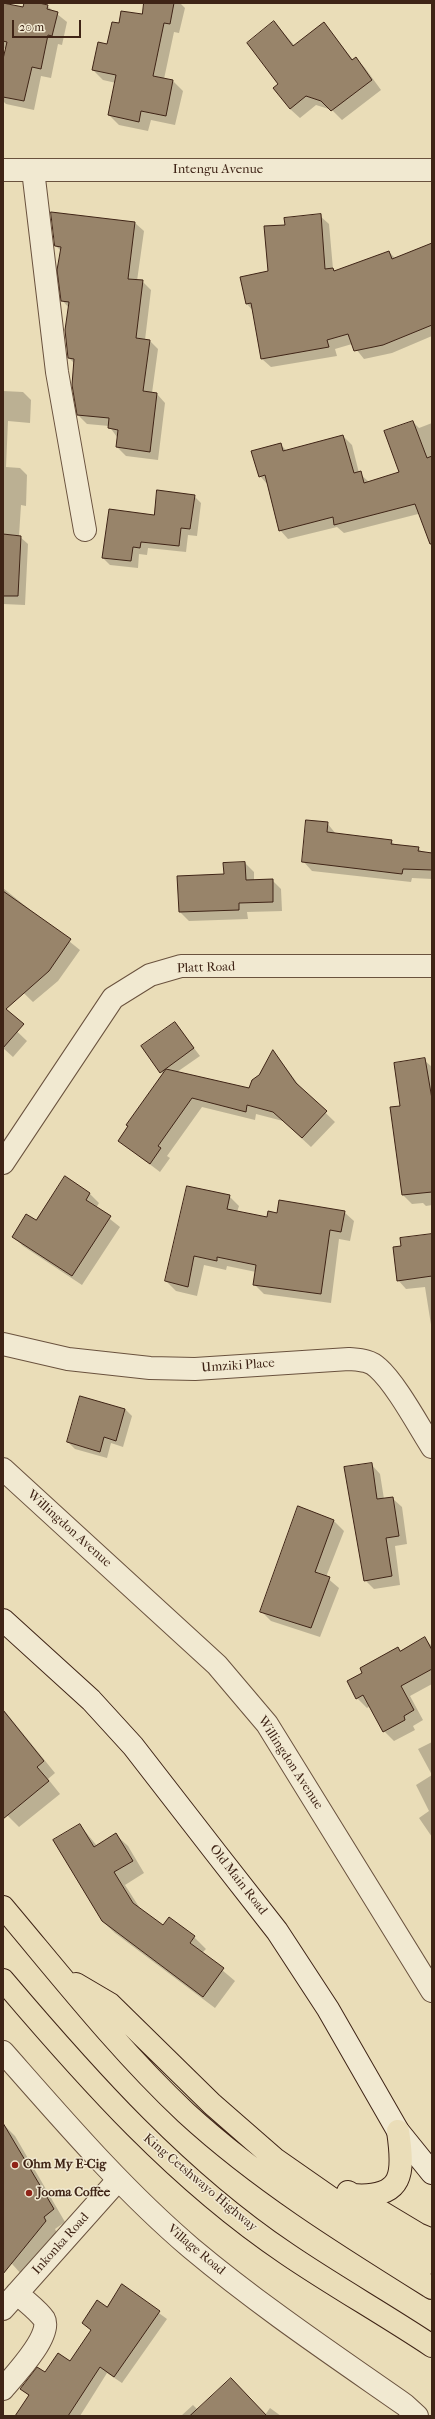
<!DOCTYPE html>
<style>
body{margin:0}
#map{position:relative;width:435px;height:2419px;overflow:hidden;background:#eaddb8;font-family:"IM FELL French Canon",serif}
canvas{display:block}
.frame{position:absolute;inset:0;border:4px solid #3f2416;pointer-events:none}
.scale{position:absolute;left:12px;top:20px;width:69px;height:18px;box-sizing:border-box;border:2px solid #3f2416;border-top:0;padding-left:5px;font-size:12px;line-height:14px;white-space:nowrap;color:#3f2416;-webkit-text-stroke:3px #f1e9d1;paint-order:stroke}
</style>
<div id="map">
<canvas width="435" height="2419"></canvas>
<div class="frame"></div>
<div class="scale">20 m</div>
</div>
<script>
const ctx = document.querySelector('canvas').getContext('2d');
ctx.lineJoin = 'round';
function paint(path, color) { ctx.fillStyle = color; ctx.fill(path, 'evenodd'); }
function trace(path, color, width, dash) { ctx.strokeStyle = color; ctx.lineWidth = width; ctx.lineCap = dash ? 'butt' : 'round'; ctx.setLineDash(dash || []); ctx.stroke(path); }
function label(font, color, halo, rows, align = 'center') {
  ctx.font = font + ' "IM FELL French Canon",serif'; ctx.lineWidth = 3; ctx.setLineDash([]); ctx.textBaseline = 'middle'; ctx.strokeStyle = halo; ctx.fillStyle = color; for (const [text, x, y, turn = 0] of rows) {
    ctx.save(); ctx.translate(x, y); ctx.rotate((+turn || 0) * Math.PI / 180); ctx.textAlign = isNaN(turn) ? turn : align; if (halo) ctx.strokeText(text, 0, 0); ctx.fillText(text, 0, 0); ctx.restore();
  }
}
const shadow = new Path2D(`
 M 30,3 L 47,6 L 67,22 L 62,45 L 58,44 L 51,78 L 41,76 L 34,110 L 6,104 L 3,101 L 3,64 L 6,49 L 3,48 L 3,4 L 24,8 Z
 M 145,3 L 180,3 L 185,8 L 179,33 L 174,32 L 164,79 L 173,81 L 183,91 L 175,125 L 151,120 L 148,131 L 119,125 L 109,115 L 116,83 L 103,80 L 93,70 L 119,25 L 143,15 Z
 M 274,22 L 295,46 L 324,23 L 353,60 L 356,58 L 365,68 L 381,90 L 342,120 L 332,110 L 316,105 L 300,118 L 290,109 Z
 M 52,214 L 135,223 L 144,231 L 137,281 L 142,281 L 151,290 L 145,340 L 149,340 L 158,349 L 152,393 L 157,394 L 165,403 L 158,460 L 126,456 L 117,447 L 117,437 L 109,426 L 87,424 L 78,415 L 75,364 L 69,358 L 69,308 L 62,300 L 61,251 L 56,246 Z
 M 320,216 L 329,224 L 333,269 L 336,272 L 389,252 L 395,258 L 432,244 L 432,336 L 392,353 L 364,359 L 352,344 L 335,349 L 337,356 L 271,367 L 262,359 L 253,311 L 247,304 L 241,277 L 269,272 L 286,226 Z
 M 3,391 L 23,392 L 31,400 L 30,423 L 8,421 L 6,467 L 20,468 L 27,475 L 26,506 L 21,505 L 19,536 L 28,544 L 25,605 L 3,604 Z
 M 413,422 L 419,428 L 432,423 L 432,515 L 422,513 L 344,533 L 337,527 L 288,539 L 280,530 L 268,485 L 260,476 L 280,444 L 287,451 L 343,436 L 352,445 L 359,473 L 369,482 L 401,473 Z
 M 194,496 L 201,503 L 197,536 L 188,535 L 186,552 L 148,548 L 147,555 L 139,554 L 138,568 L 110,565 L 103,558 L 155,516 Z
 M 327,823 L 336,834 L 391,841 L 396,846 L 418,848 L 423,853 L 432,854 L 432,879 L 412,878 L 411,882 L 312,871 L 303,861 Z
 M 245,863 L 254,872 L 254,881 L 272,880 L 281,889 L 282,911 L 247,912 L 248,919 L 189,921 L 180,912 L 225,875 Z
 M 3,888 L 80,950 L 58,981 L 33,1002 L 3,973 Z
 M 3,1018 L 27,1041 L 13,1057 L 3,1048 Z
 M 175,1023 L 200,1056 L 177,1072 L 250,1090 L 274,1052 L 304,1092 L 335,1122 L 311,1147 L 283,1121 L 256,1114 L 255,1120 L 202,1107 L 167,1156 L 170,1158 L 160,1172 L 119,1141 L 163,1074 L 161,1072 Z
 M 424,1060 L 432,1067 L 432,1205 L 426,1206 L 423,1203 L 412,1204 L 403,1195 L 391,1108 L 401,1107 Z
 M 89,1193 L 99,1203 L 96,1208 L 120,1227 L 82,1285 L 23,1246 L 13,1236 Z
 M 229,1196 L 239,1206 L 237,1212 L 268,1218 L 278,1214 L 344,1212 L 354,1221 L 350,1241 L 339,1239 L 331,1303 L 264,1294 L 254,1284 L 256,1272 L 227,1266 L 226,1270 L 204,1265 L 197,1296 L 176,1291 L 166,1281 Z
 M 432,1234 L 432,1331 L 425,1287 L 406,1289 L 398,1280 L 402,1247 L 401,1239 Z
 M 81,1397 L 125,1409 L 132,1416 L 123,1447 L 111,1443 L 107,1458 L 75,1449 L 68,1442 Z
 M 371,1464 L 380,1474 L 384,1499 L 392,1498 L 402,1507 L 407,1544 L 395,1546 L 400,1585 L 374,1589 L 365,1580 Z
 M 298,1508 L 334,1521 L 344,1531 L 326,1577 L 339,1588 L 320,1637 L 271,1621 L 262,1612 Z
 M 425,1639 L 432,1646 L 432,1684 L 410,1696 L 423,1720 L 413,1726 L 415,1730 L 394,1741 L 384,1731 L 370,1706 L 367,1708 L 357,1698 L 364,1673 L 398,1648 L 401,1652 Z
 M 3,1709 L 55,1773 L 48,1779 L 60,1794 L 19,1827 L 3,1811 Z
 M 432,1742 L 432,1837 L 419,1818 L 429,1811 L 416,1785 L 432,1775 L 418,1749 Z
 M 80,1825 L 97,1846 L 116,1835 L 128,1846 L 144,1873 L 125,1885 L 141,1910 L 163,1927 L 194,1937 L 206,1949 L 202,1953 L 235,1981 L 215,2008 L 115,1933 L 102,1921 Z
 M 3,2124 L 15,2136 L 65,2222 L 55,2229 L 57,2233 L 23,2276 L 3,2254 Z
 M 122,2286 L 167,2319 L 122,2383 L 107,2373 L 80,2416 L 16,2416 L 29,2396 L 21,2389 L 70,2362 L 92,2331 L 83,2323 L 107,2308 Z
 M 193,2405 L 198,2410 L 265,2415 L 270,2408 L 281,2416 L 181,2416 Z`);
const building = new Path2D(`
 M 3,3 L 23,7 L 24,3 L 39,3 L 48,5 L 47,9 L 58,12 L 52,36 L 48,35 L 41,69 L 32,67 L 24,101 L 3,97 L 3,59 L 7,42 L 3,41 Z
 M 144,3 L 174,3 L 170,24 L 164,23 L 153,76 L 173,80 L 166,116 L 141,111 L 139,122 L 108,115 L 116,75 L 92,70 L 98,42 L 107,44 L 112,22 L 119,23 L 121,11 L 142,14 Z
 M 274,21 L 293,46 L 324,22 L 352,60 L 356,57 L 372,80 L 331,111 L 321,101 L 306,96 L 290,109 L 273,88 L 278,84 L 247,43 Z
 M 51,212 L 135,222 L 128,279 L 143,280 L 136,338 L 150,340 L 143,391 L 157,393 L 150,452 L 116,447 L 118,430 L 108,428 L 109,418 L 77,415 L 72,385 L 74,359 L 68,358 L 65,330 L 69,302 L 61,301 L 57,270 L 61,247 L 55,246 Z
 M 321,214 L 325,269 L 333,268 L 334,271 L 389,251 L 392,259 L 432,243 L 432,325 L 383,345 L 354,351 L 348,334 L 327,340 L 329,347 L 261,359 L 251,303 L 246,304 L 240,277 L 268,271 L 264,226 L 285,225 L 284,218 Z
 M 413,421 L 427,458 L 432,456 L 432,544 L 430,544 L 415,504 L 334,525 L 333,517 L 279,531 L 265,475 L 259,477 L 251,451 L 281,443 L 283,451 L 343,435 L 354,473 L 361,471 L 364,483 L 399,472 L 384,431 Z
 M 157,490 L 195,495 L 190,529 L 181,528 L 179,546 L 141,542 L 140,548 L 133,547 L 131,561 L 102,558 L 109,509 L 154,515 Z
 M 3,534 L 21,536 L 18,596 L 3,596 Z
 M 306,820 L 328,822 L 327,832 L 392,840 L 391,844 L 419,847 L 418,851 L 432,853 L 432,870 L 403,869 L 402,874 L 302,862 Z
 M 245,862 L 246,880 L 273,879 L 273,902 L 239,903 L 239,910 L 179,912 L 177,876 L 224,874 L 223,863 Z
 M 3,891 L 71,939 L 49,971 L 6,1009 L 24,1024 L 3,1048 Z
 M 175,1022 L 194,1048 L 160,1073 L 141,1046 Z
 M 273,1050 L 296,1083 L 327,1111 L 302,1138 L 273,1112 L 247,1105 L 246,1112 L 192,1098 L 158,1146 L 161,1148 L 150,1164 L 118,1141 L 128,1126 L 126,1125 L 166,1069 L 249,1088 L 252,1080 L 259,1075 Z
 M 425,1058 L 432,1099 L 432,1192 L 402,1195 L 390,1107 L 400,1106 L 394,1063 Z
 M 65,1176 L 90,1193 L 86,1200 L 111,1216 L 72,1276 L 12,1237 L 26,1214 L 36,1220 Z
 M 187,1186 L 230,1195 L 227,1209 L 267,1217 L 268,1211 L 277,1213 L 279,1200 L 345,1211 L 341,1232 L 330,1230 L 321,1294 L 253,1285 L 256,1265 L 217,1257 L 217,1261 L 194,1256 L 188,1287 L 165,1281 Z
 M 432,1234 L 432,1276 L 397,1281 L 393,1247 L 401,1246 L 400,1238 Z
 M 80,1396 L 125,1409 L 116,1441 L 104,1437 L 100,1452 L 67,1442 Z
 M 372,1463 L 377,1499 L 393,1497 L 399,1536 L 386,1538 L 392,1576 L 364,1581 L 344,1467 Z
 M 298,1506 L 334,1520 L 315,1572 L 330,1577 L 311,1628 L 260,1612 Z
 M 425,1637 L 432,1650 L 432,1669 L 401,1686 L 414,1710 L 404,1716 L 405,1720 L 383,1732 L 363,1695 L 356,1699 L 347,1681 L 362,1673 L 360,1668 L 398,1647 L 400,1651 Z
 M 3,1710 L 44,1761 L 37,1767 L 49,1781 L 3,1819 Z
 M 80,1824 L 94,1847 L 116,1833 L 133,1861 L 114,1872 L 133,1903 L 163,1925 L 169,1917 L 195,1936 L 190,1943 L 224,1968 L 203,1997 L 102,1921 L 53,1840 Z
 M 3,2123 L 54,2209 L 44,2217 L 46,2221 L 3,2274 Z
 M 122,2284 L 160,2311 L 114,2377 L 100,2367 L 68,2416 L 15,2416 L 29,2395 L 20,2389 L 37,2367 L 45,2372 L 58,2353 L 70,2361 L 91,2330 L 82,2323 L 97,2300 L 107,2307 Z
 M 231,2378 L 267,2416 L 190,2416 Z`);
const minor = new Path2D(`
 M 3,170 L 432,170
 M 33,170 L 57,372 L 85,530
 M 3,1163 L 113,998 L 150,975 L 181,966 L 432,966
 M 3,1344 L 68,1359 L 150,1368 L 195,1369 L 349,1359 C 360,1360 370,1360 378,1368 C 396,1384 418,1425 432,1447
 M 3,1469 L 217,1665 L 267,1724 L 432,1991
 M 3,2309 L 118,2180
 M 3,2389 C 13,2377 53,2335 44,2319 C 38,2310 25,2301 17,2293`);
const tertiary = new Path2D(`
 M 3,2052 C 63,2120 122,2189 191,2248 C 259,2305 332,2354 405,2405 L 417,2416`);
const secondary = new Path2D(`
 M 3,1620 L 91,1700 L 133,1746 L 216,1853 L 277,1931 L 328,2009 L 398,2131 L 432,2173`);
const motorway = new Path2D(`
 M 3,1907 C 62,1977 119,2050 186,2113 C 260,2181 347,2235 432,2288
 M 3,1980 C 88,2080 177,2180 287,2254 C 334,2286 384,2314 432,2346
 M 76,1984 L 110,2004 L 212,2104 L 275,2159 L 351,2212 L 432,2263
 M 348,2192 L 418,2234 L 432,2240
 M 352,2195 C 405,2199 404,2172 398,2131`);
const markers = [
 [15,2165,4,"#8f2418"],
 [29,2193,4,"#8f2418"]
];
const streetNames = [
 ["Intengu Avenue",218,170],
 ["Platt Road",206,968,-2],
 ["Umziki Place",238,1366,-4],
 ["Willingdon Avenue",69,1529,42],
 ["Willingdon Avenue",290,1763,57],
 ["Old Main Road",238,1880,52],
 ["King Cetshwayo Highway",200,2183,40],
 ["Inkonka Road",61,2244,-48],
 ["Village Road",196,2250,40]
];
const poiNames = [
 ["Ohm My E-Cig",23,2165],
 ["Jooma Coffee",37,2193]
];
paint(shadow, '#0003');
paint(building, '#98846a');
trace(building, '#3f2416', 1);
trace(minor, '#6a523e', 24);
trace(tertiary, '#6a523e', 24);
trace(secondary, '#3f2416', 24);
trace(motorway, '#3f2416', 24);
trace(minor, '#f1e9d1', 22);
trace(tertiary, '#f1e9d1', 22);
trace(secondary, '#f1e9d1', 22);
trace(motorway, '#eaddb8', 22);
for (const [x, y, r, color] of markers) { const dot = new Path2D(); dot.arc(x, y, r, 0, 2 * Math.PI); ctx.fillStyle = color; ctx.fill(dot); trace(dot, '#f1e9d1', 1.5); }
label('13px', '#3f2416', '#f1e9d1', streetNames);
label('bold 13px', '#3f2416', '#f1e9d1', poiNames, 'left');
</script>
